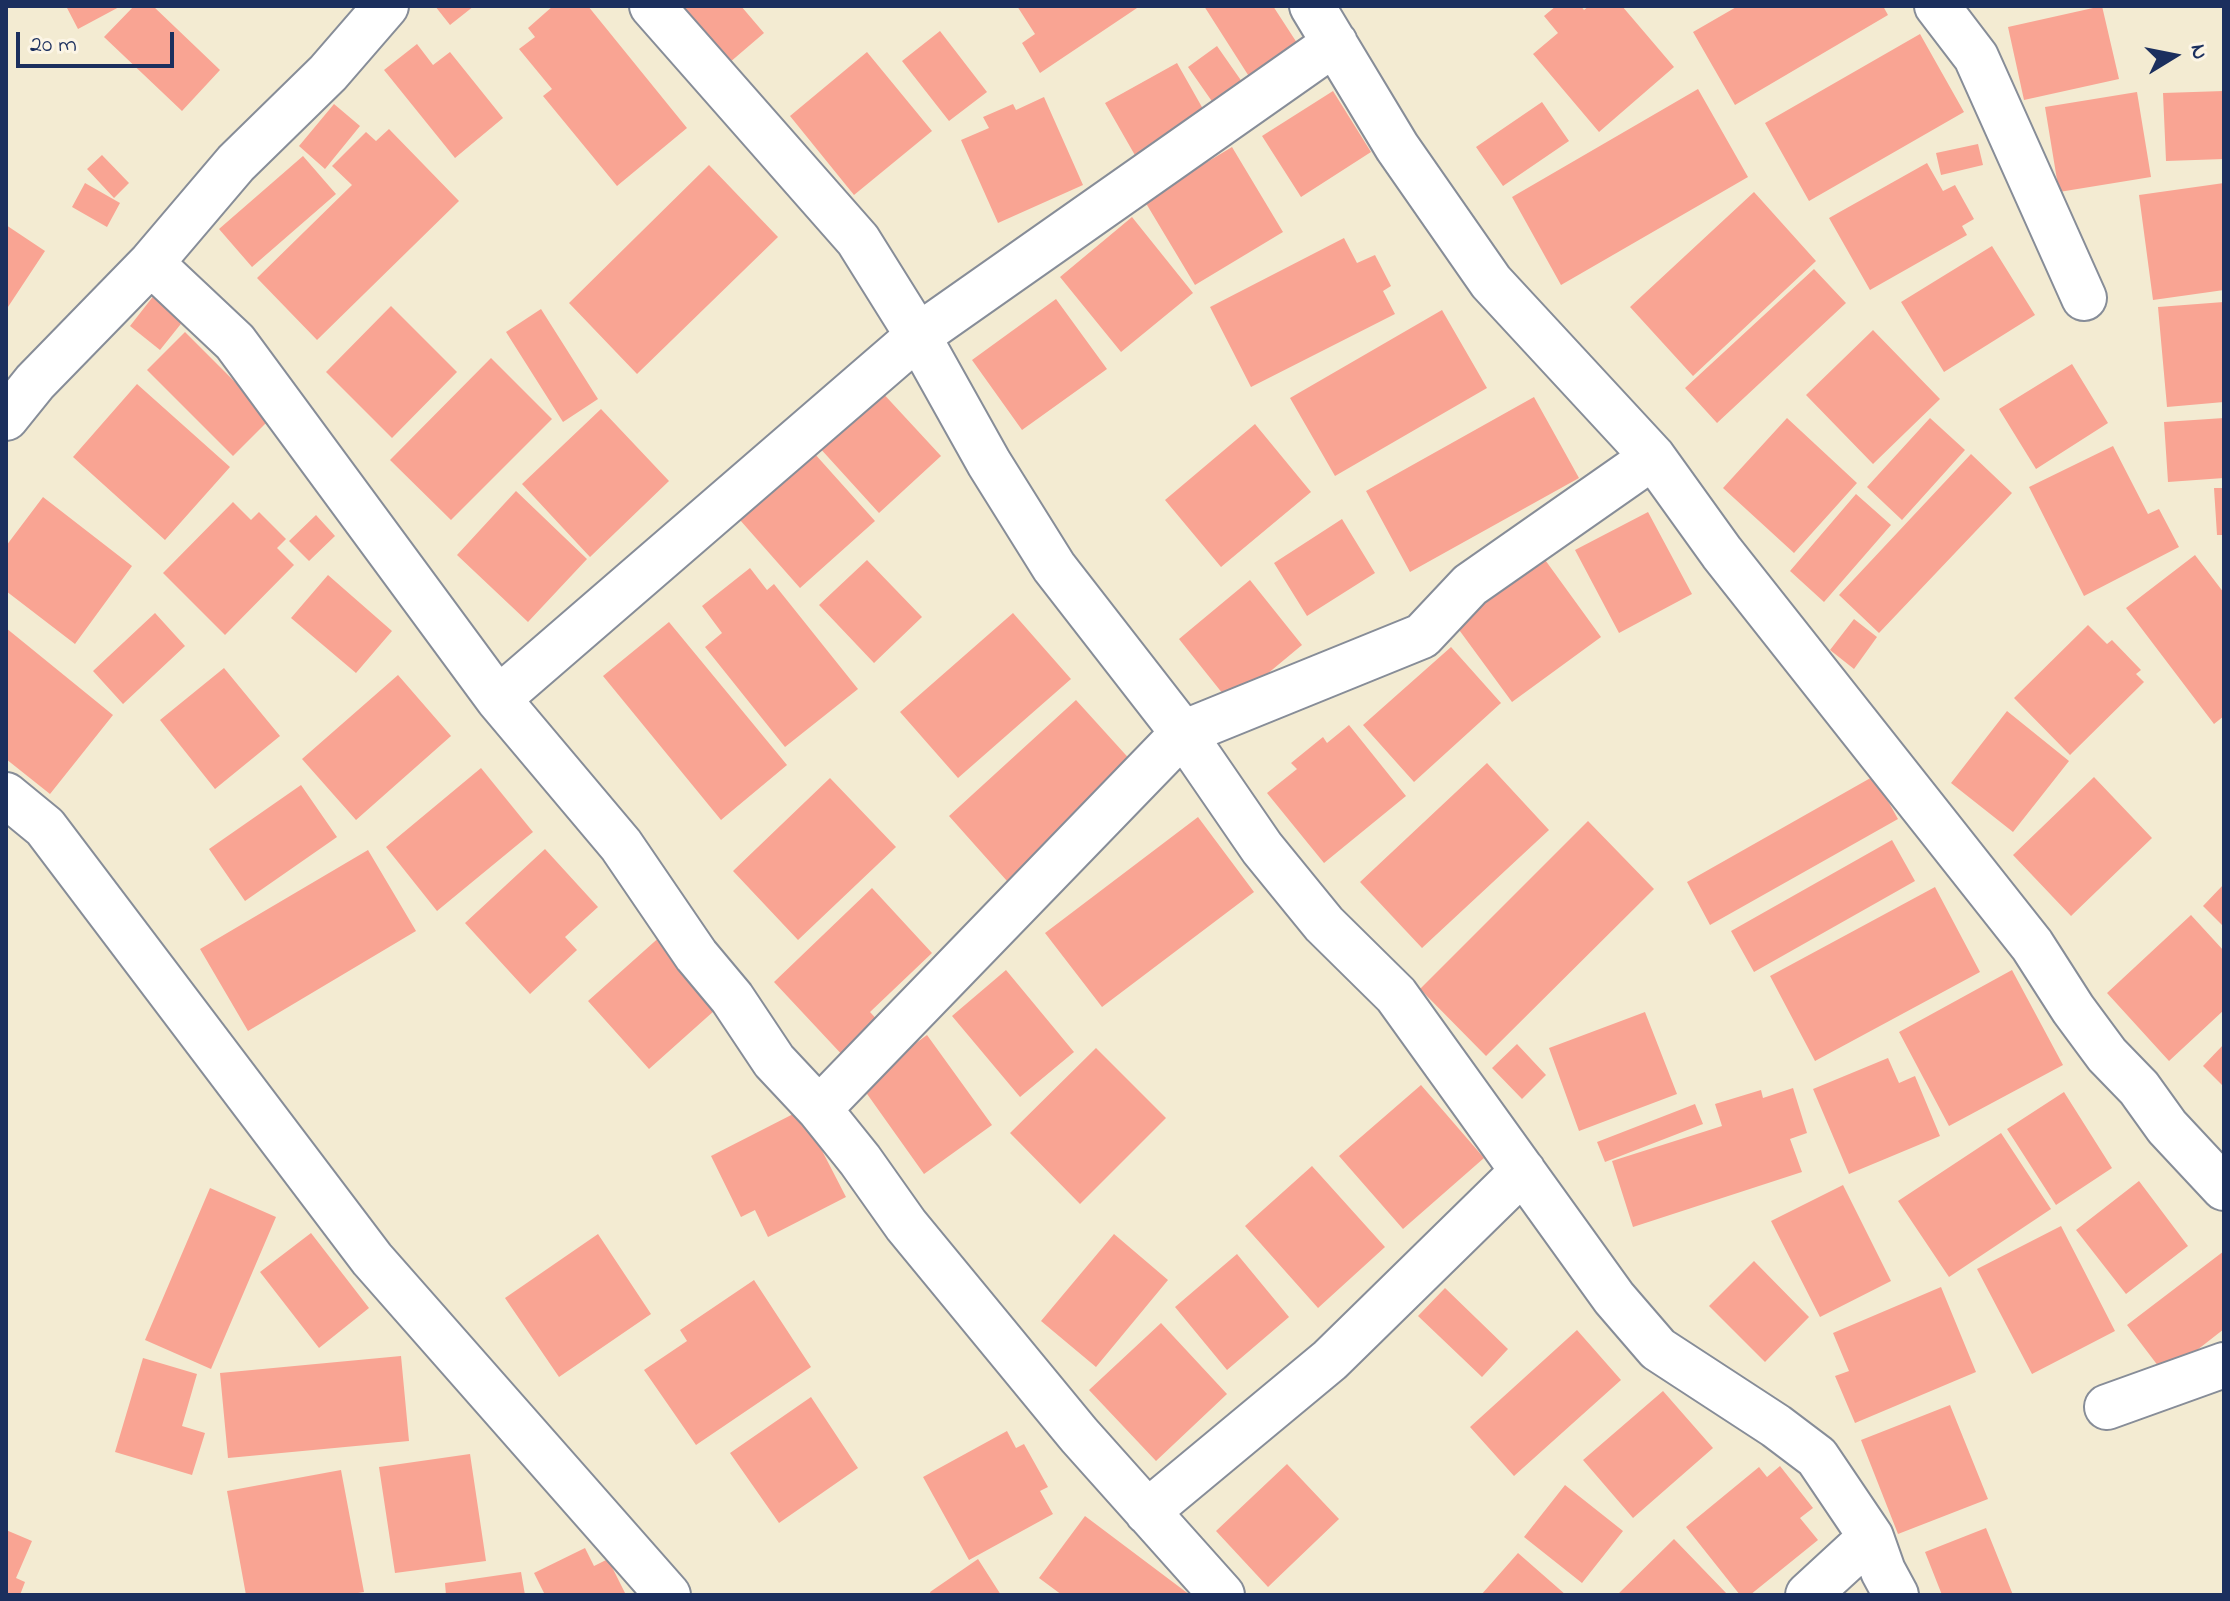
<!DOCTYPE html>
<style>
body{margin:0}
#map{position:relative;width:2230px;height:1601px;overflow:hidden;background:#f3ebd2;font-family:"Indie Flower",sans-serif}
canvas{display:block}
.frame{position:absolute;inset:0;border:8px solid #1b2f5e;pointer-events:none}
.north{position:absolute;left:2134px;top:16px;width:80px;height:80px;-webkit-text-stroke:6px #fcf5e5;paint-order:stroke;rotate:80deg;font-size:22px;font-weight:700;line-height:32px;text-align:center;color:#1b2f5e}
.north::after{content:'';display:block;margin:auto;width:28px;height:36px;background:#1b2f5e;clip-path:polygon(50% 0,100% 100%,50% 72%,0 100%)}
.scale{position:absolute;left:16px;top:32px;width:158px;height:36px;box-sizing:border-box;border:4px solid #1b2f5e;border-top:0;padding-left:10px;font-size:24px;line-height:28px;white-space:nowrap;color:#1b2f5e;-webkit-text-stroke:6px #fcf5e5;paint-order:stroke}
</style>
<div id="map">
<canvas width="2230" height="1601"></canvas>
<div class="frame"></div>
<div class="north">N</div>
<div class="scale">20 m</div>
</div>
<script>
const ctx = document.querySelector('canvas').getContext('2d');
ctx.lineJoin = 'round';
function paint(path, color) { ctx.fillStyle = color; ctx.fill(path, 'evenodd'); }
function trace(path, color, width, dash) { ctx.strokeStyle = color; ctx.lineWidth = width; ctx.lineCap = dash ? 'butt' : 'round'; ctx.setLineDash(dash || []); ctx.stroke(path); }
const building = new Path2D(`
 M 66,6 L 121,6 L 78,29 Z
 M 134,6 L 153,6 L 220,70 L 182,111 L 104,37 Z
 M 435,6 L 474,6 L 450,25 Z
 M 553,6 L 588,6 L 687,128 L 617,186 L 543,96 L 552,89 L 519,49 L 535,37 L 528,28 Z
 M 681,6 L 741,6 L 764,33 L 729,63 Z
 M 1017,6 L 1140,6 L 1040,73 L 1022,43 L 1035,34 Z
 M 1204,6 L 1273,6 L 1299,46 L 1250,78 Z
 M 1556,6 L 1581,6 L 1584,10 L 1589,6 L 1622,6 L 1674,67 L 1599,132 L 1533,54 L 1558,33 L 1544,16 Z
 M 1738,6 L 1883,6 L 1888,15 L 1735,105 L 1693,32 Z
 M 2102,6 L 2119,79 L 2024,100 L 2008,27 Z
 M 940,31 L 987,92 L 949,121 L 902,61 Z
 M 1920,34 L 1964,112 L 1809,201 L 1765,123 Z
 M 417,44 L 433,65 L 450,52 L 503,118 L 455,158 L 384,70 Z
 M 1217,46 L 1247,89 L 1218,110 L 1188,67 Z
 M 867,52 L 932,131 L 854,195 L 790,116 Z
 M 1177,63 L 1207,116 L 1136,157 L 1105,103 Z
 M 1698,89 L 1748,177 L 1561,285 L 1512,197 Z
 M 1333,91 L 1371,152 L 1301,197 L 1262,136 Z
 M 2224,91 L 2224,159 L 2166,161 L 2163,93 Z
 M 2137,92 L 2151,177 L 2059,192 L 2045,107 Z
 M 1044,97 L 1083,185 L 998,223 L 961,140 L 989,128 L 983,117 L 1013,104 L 1016,110 Z
 M 1542,102 L 1569,141 L 1503,186 L 1476,147 Z
 M 334,104 L 360,126 L 325,169 L 299,146 Z
 M 389,129 L 459,201 L 317,340 L 257,278 L 352,185 L 332,166 L 366,132 L 376,141 Z
 M 1978,144 L 1983,165 L 1941,175 L 1936,153 Z
 M 1232,147 L 1283,232 L 1195,285 L 1144,200 Z
 M 102,155 L 129,183 L 114,198 L 87,169 Z
 M 303,156 L 336,194 L 252,267 L 219,229 Z
 M 1927,163 L 1943,191 L 1955,185 L 1974,219 L 1962,226 L 1967,235 L 1870,290 L 1829,218 Z
 M 709,165 L 778,237 L 637,374 L 569,303 Z
 M 85,183 L 120,203 L 107,227 L 72,207 Z
 M 2224,183 L 2224,290 L 2153,300 L 2139,195 Z
 M 1754,192 L 1816,261 L 1693,376 L 1630,307 Z
 M 1132,217 L 1193,293 L 1121,352 L 1060,277 Z
 M 6,225 L 45,251 L 6,310 Z
 M 1344,238 L 1357,263 L 1375,255 L 1391,286 L 1383,291 L 1395,314 L 1251,387 L 1210,307 Z
 M 1992,246 L 2035,315 L 1944,372 L 1901,302 Z
 M 1814,269 L 1846,303 L 1717,423 L 1685,388 Z
 M 162,285 L 192,310 L 160,350 L 130,326 Z
 M 1056,299 L 1107,369 L 1022,430 L 972,360 Z
 M 2224,302 L 2224,402 L 2167,407 L 2158,307 Z
 M 391,306 L 457,372 L 392,438 L 326,372 Z
 M 541,309 L 598,399 L 563,422 L 506,332 Z
 M 1442,310 L 1487,388 L 1335,476 L 1290,398 Z
 M 1873,330 L 1940,399 L 1873,464 L 1806,395 Z
 M 185,332 L 271,418 L 233,456 L 147,370 Z
 M 491,358 L 552,419 L 451,520 L 390,460 Z
 M 2072,364 L 2108,423 L 2036,469 L 1999,409 Z
 M 137,384 L 230,467 L 165,540 L 73,457 Z
 M 879,389 L 941,456 L 879,513 L 818,446 Z
 M 1534,397 L 1579,478 L 1410,572 L 1366,491 Z
 M 601,409 L 669,481 L 590,557 L 522,484 Z
 M 1787,418 L 1857,483 L 1794,553 L 1723,488 Z
 M 1930,418 L 1965,450 L 1902,520 L 1867,487 Z
 M 2224,418 L 2224,478 L 2168,482 L 2164,422 Z
 M 1255,424 L 1311,492 L 1221,567 L 1165,500 Z
 M 2113,446 L 2148,514 L 2159,509 L 2179,547 L 2084,596 L 2029,487 Z
 M 814,453 L 875,521 L 800,588 L 740,520 Z
 M 1971,454 L 2012,493 L 1879,633 L 1839,595 Z
 M 2214,488 L 2224,488 L 2224,535 L 2217,535 Z
 M 516,491 L 587,559 L 528,622 L 457,555 Z
 M 1856,494 L 1891,525 L 1824,602 L 1790,571 Z
 M 43,497 L 132,566 L 75,644 L 6,591 L 6,546 Z
 M 233,502 L 251,520 L 259,512 L 286,539 L 277,548 L 294,565 L 225,635 L 163,573 Z
 M 1648,512 L 1692,594 L 1619,633 L 1575,550 Z
 M 316,515 L 335,536 L 309,561 L 289,541 Z
 M 1342,519 L 1375,573 L 1307,616 L 1274,563 Z
 M 2195,555 L 2224,593 L 2224,716 L 2214,724 L 2126,608 Z
 M 1543,557 L 1601,637 L 1512,702 L 1454,623 Z
 M 867,560 L 922,617 L 874,663 L 819,605 Z
 M 750,568 L 767,590 L 774,584 L 858,689 L 785,747 L 705,647 L 722,633 L 702,606 Z
 M 328,575 L 392,631 L 356,673 L 291,618 Z
 M 1250,580 L 1302,645 L 1231,704 L 1179,639 Z
 M 155,613 L 185,646 L 123,704 L 93,671 Z
 M 1013,613 L 1071,679 L 958,778 L 900,712 Z
 M 1854,619 L 1877,637 L 1854,669 L 1830,650 Z
 M 669,622 L 787,765 L 721,820 L 603,676 Z
 M 2088,625 L 2107,644 L 2112,640 L 2141,670 L 2136,674 L 2144,682 L 2070,755 L 2014,698 Z
 M 6,628 L 113,715 L 50,794 L 6,759 Z
 M 1451,647 L 1501,703 L 1414,782 L 1363,725 Z
 M 224,668 L 280,736 L 215,789 L 160,720 Z
 M 398,675 L 451,736 L 356,820 L 302,759 Z
 M 1076,700 L 1134,764 L 1007,881 L 949,816 Z
 M 2007,711 L 2069,761 L 2013,832 L 1951,783 Z
 M 1349,725 L 1406,796 L 1324,863 L 1267,793 L 1297,769 L 1291,763 L 1323,737 L 1327,743 Z
 M 1487,763 L 1549,830 L 1422,948 L 1360,882 Z
 M 481,768 L 533,832 L 437,911 L 386,847 Z
 M 1874,776 L 1898,819 L 1710,925 L 1687,882 Z
 M 2094,777 L 2152,838 L 2071,916 L 2013,855 Z
 M 830,778 L 896,847 L 798,940 L 733,871 Z
 M 301,785 L 337,837 L 245,901 L 209,849 Z
 M 1198,817 L 1254,892 L 1102,1007 L 1045,933 Z
 M 1588,821 L 1654,889 L 1486,1056 L 1420,989 Z
 M 1892,840 L 1915,881 L 1754,972 L 1731,931 Z
 M 545,849 L 598,907 L 565,937 L 577,950 L 530,994 L 465,923 Z
 M 368,850 L 416,931 L 248,1031 L 200,949 Z
 M 2224,884 L 2224,927 L 2203,906 Z
 M 1935,887 L 1980,972 L 1815,1061 L 1770,976 Z
 M 872,888 L 932,953 L 870,1012 L 882,1025 L 846,1059 L 774,982 Z
 M 2191,915 L 2224,951 L 2224,1010 L 2169,1061 L 2107,993 Z
 M 663,934 L 724,1002 L 649,1069 L 588,1001 Z
 M 1006,970 L 1074,1052 L 1020,1097 L 952,1016 Z
 M 2012,970 L 2063,1065 L 1949,1126 L 1899,1032 Z
 M 1645,1012 L 1677,1094 L 1579,1131 L 1549,1048 Z
 M 927,1035 L 992,1125 L 924,1174 L 860,1084 Z
 M 1517,1044 L 1546,1075 L 1522,1099 L 1492,1068 Z
 M 2224,1044 L 2224,1087 L 2203,1066 Z
 M 1096,1048 L 1166,1118 L 1080,1204 L 1010,1133 Z
 M 1888,1058 L 1899,1083 L 1915,1076 L 1940,1136 L 1849,1174 L 1813,1089 Z
 M 1421,1085 L 1484,1158 L 1403,1229 L 1339,1156 Z
 M 1793,1088 L 1807,1133 L 1790,1139 L 1802,1172 L 1633,1227 L 1612,1161 L 1722,1126 L 1715,1104 L 1761,1090 L 1763,1098 Z
 M 2064,1092 L 2112,1168 L 2056,1205 L 2007,1129 Z
 M 1695,1104 L 1703,1124 L 1605,1162 L 1597,1142 Z
 M 801,1110 L 846,1197 L 768,1237 L 755,1210 L 741,1217 L 711,1156 Z
 M 2001,1133 L 2051,1209 L 1949,1277 L 1898,1201 Z
 M 1312,1166 L 1385,1247 L 1318,1308 L 1245,1226 Z
 M 2139,1181 L 2188,1246 L 2126,1294 L 2076,1230 Z
 M 1843,1185 L 1891,1281 L 1820,1317 L 1771,1221 Z
 M 210,1188 L 276,1217 L 211,1369 L 145,1340 Z
 M 2061,1226 L 2115,1331 L 2032,1374 L 1977,1269 Z
 M 311,1233 L 369,1308 L 319,1348 L 260,1272 Z
 M 598,1234 L 651,1314 L 559,1377 L 505,1298 Z
 M 1114,1234 L 1168,1280 L 1096,1367 L 1041,1321 Z
 M 2224,1251 L 2224,1329 L 2165,1375 L 2127,1325 Z
 M 1237,1254 L 1289,1317 L 1227,1370 L 1175,1307 Z
 M 1754,1261 L 1809,1317 L 1765,1362 L 1709,1306 Z
 M 754,1280 L 811,1367 L 696,1445 L 644,1370 L 687,1341 L 680,1330 Z
 M 1941,1287 L 1976,1372 L 1855,1423 L 1835,1376 L 1849,1371 L 1833,1333 Z
 M 1445,1288 L 1508,1349 L 1482,1377 L 1418,1316 Z
 M 1161,1323 L 1227,1394 L 1156,1461 L 1089,1390 Z
 M 1577,1330 L 1621,1380 L 1514,1476 L 1470,1427 Z
 M 401,1356 L 409,1441 L 228,1458 L 220,1373 Z
 M 143,1358 L 197,1374 L 182,1426 L 205,1433 L 192,1475 L 115,1452 Z
 M 1663,1391 L 1713,1448 L 1633,1518 L 1583,1460 Z
 M 811,1397 L 858,1468 L 779,1523 L 730,1453 Z
 M 1950,1405 L 1988,1499 L 1898,1534 L 1861,1440 Z
 M 1007,1431 L 1016,1448 L 1024,1444 L 1048,1487 L 1040,1491 L 1053,1514 L 969,1560 L 923,1477 Z
 M 470,1454 L 486,1561 L 395,1573 L 379,1467 Z
 M 1287,1464 L 1339,1519 L 1268,1587 L 1216,1531 Z
 M 1780,1466 L 1813,1508 L 1800,1518 L 1818,1540 L 1750,1595 L 1740,1595 L 1686,1527 L 1759,1467 L 1767,1477 Z
 M 341,1470 L 364,1592 L 346,1595 L 246,1595 L 227,1491 Z
 M 1565,1485 L 1623,1531 L 1582,1583 L 1524,1537 Z
 M 1085,1516 L 1190,1595 L 1062,1595 L 1039,1578 Z
 M 1986,1528 L 2013,1595 L 1942,1595 L 1925,1552 Z
 M 6,1530 L 32,1541 L 16,1578 L 25,1582 L 20,1595 L 6,1595 Z
 M 1674,1539 L 1728,1595 L 1617,1595 Z
 M 585,1548 L 594,1566 L 608,1559 L 626,1595 L 545,1595 L 534,1573 Z
 M 1518,1553 L 1566,1595 L 1481,1595 Z
 M 978,1559 L 1001,1595 L 931,1595 L 930,1592 Z
 M 521,1572 L 525,1595 L 446,1595 L 445,1583 Z`);
const street = new Path2D(`
 M 652,6 L 858,240 L 918,336 L 989,463 L 1054,567 L 1183,733 L 1262,848 L 1324,924 L 1396,995 L 1614,1298 L 1658,1349 L 1776,1426 L 1817,1457 L 1871,1537 L 1883,1571 L 1896,1595
 M 1312,6 L 1397,147 L 1491,282 L 1653,457 L 1722,553 L 2032,945 L 2073,1009 L 2107,1055 L 2139,1088 L 2167,1127 L 2224,1188
 M 1937,6 L 1976,57 L 2084,298
 M 151,263 L 235,342 L 498,699 L 621,845 L 696,955 L 732,998 L 774,1061 L 819,1109 L 860,1160 L 906,1225 L 1079,1435 L 1222,1595
 M 6,418 L 35,382 L 151,263 L 236,163 L 328,73 L 386,6
 M 498,699 L 918,336 L 1335,43
 M 6,795 L 45,827 L 372,1259 L 668,1595
 M 819,1109 L 1183,733 L 1422,636 L 1470,585 L 1653,457
 M 2107,1407 L 2224,1365
 M 1147,1512 L 1330,1360 L 1523,1171
 M 1808,1595 L 1871,1537`);
paint(building, '#f9a493');
trace(street, '#878d98', 48);
trace(street, '#fff', 44);
</script>
